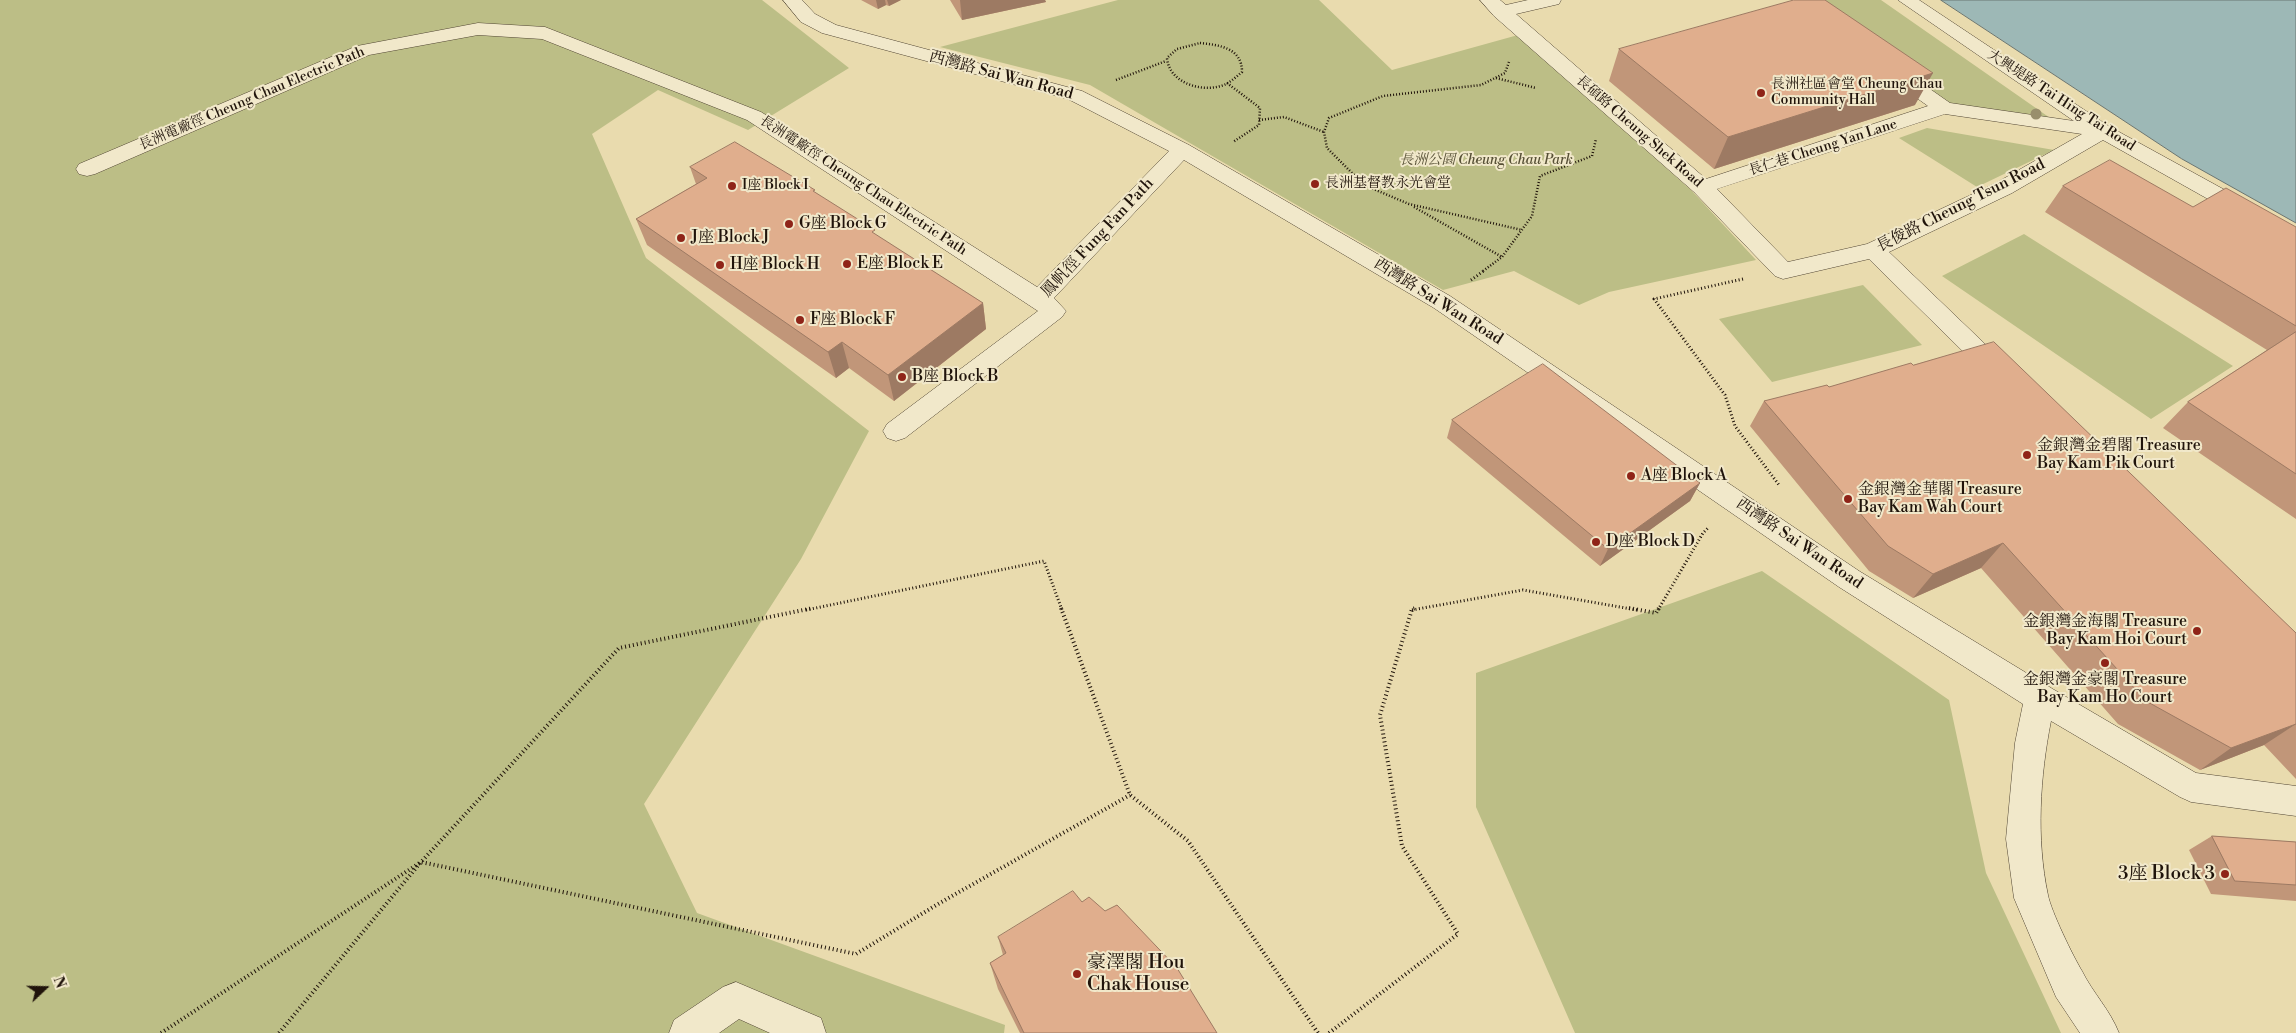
<!DOCTYPE html>
<meta charset="utf-8">
<style>
body{margin:0}
#map{position:relative;width:2296px;height:1033px;overflow:hidden;background:#e9dbae;font-family:"Libre Bodoni",serif}
canvas{display:block}
.north{position:absolute;left:20px;top:963px;width:50px;height:50px;-webkit-text-stroke:4px #f1e8ca;paint-order:stroke;rotate:69deg;font-size:14px;font-weight:700;line-height:20px;text-align:center;color:#20140b}
.north::after{content:'';display:block;margin:auto;width:18px;height:22px;background:#20140b;clip-path:polygon(50% 0,100% 100%,50% 72%,0 100%)}
</style>
<div id="map">
<canvas width="2296" height="1033"></canvas>
<div class="north">N</div>
</div>
<script>
const ctx = document.querySelector('canvas').getContext('2d');
ctx.lineJoin = 'round';
function paint(path, color) { ctx.fillStyle = color; ctx.fill(path, 'evenodd'); }
function trace(path, color, width, dash) { ctx.strokeStyle = color; ctx.lineWidth = width; ctx.lineCap = dash ? 'butt' : 'round'; ctx.setLineDash(dash || []); ctx.stroke(path); }
function label(font, color, halo, rows, align = 'center') {
  ctx.font = font + ' "Libre Bodoni","Noto Serif TC",serif'; ctx.lineWidth = 4; ctx.setLineDash([]); ctx.textBaseline = 'middle'; ctx.strokeStyle = halo; ctx.fillStyle = color; for (const [text, x, y, turn = 0] of rows) {
    ctx.save(); ctx.translate(x, y); ctx.rotate((+turn || 0) * Math.PI / 180); ctx.textAlign = isNaN(turn) ? turn : align; if (halo) ctx.strokeText(text, 0, 0); ctx.fillText(text, 0, 0); ctx.restore();
  }
}
const green = new Path2D(`
 M 0,0 L 762,0 L 849,68 L 748,130 L 658,90 L 592,134 L 646,258 L 869,431 L 801,559 L 644,804 L 697,913 L 1005,1025 L 1004,1033 L 0,1033 Z
 M 1118,0 L 1319,0 L 1392,70 L 1518,35 L 1692,191 L 1756,260 L 1609,292 L 1579,305 L 1514,271 L 1443,290 L 1090,85 L 940,47 Z
 M 1805,0 L 1881,0 L 2053,120 L 1943,102 Z
 M 1927,128 L 2054,150 L 1977,187 L 1899,138 Z
 M 2024,234 L 2233,366 L 2151,419 L 1942,276 Z
 M 1863,285 L 1922,345 L 1772,382 L 1719,319 Z
 M 1762,571 L 1949,700 L 1986,873 L 2061,1033 L 1575,1033 L 1476,807 L 1476,673 Z`);
const water = new Path2D(`
 M 1941,0 L 2296,0 L 2296,223 L 2182,159 Z`);
const pathFar2 = new Path2D(`
 M 1200,43 C 1220,45 1242,48 1242,72 C 1237,76 1232,81 1226,84 C 1205,94 1169,84 1167,58 L 1177,49 Z
 M 1509,62 L 1505,73 L 1481,85 L 1383,96 L 1329,118 L 1324,132 L 1327,148 L 1364,185 L 1409,204 L 1522,230
 M 1496,78 L 1536,88
 M 1116,80 L 1166,61
 M 1227,83 L 1260,108 L 1259,125 L 1233,142
 M 1259,120 L 1284,117 L 1324,132
 M 1414,207 L 1502,257
 M 1483,271 L 1502,257 L 1532,216 L 1540,176 L 1592,156 L 1596,139`);
const pathFar1 = new Path2D(`
 M 1743,279 L 1654,299 L 1725,395 L 1735,426 L 1779,485
 M 1471,280 L 1485,270
 M 806,610 L 1044,561 L 1062,610
 M 1412,610 L 1523,590 L 1637,610
 M 1658,610 L 1703,533 L 1709,527`);
const path = new Path2D(`
 M 1061,608 L 1130,795 L 1188,841 L 1318,1033
 M 1629,608 L 1656,613 L 1659,608
 M 161,1033 L 421,862 L 856,954 L 938,904 L 1130,795
 M 279,1033 L 421,862 L 619,648 L 813,608
 M 1329,1033 L 1458,934 L 1402,846 L 1380,715 L 1412,609 L 1416,608`);
const minor = new Path2D(`
 M 783,0 L 802,0 L 815,14 L 836,25 L 1082,91 L 1189,145 L 1450,296 L 1859,571 L 2051,688 L 2196,773 L 2296,786 L 2296,816 L 2191,802 L 2180,797 L 2051,721 C 2040,777 2036,838 2048,895 C 2051,911 2073,956 2082,971 C 2093,993 2110,1010 2119,1033 L 2080,1033 L 2056,997 L 2014,898 L 2006,839 L 2015,743 L 2023,704 L 1839,587 L 1434,308 L 1184,160 L 1054,298 L 1066,311 L 1062,317 L 905,438 L 896,441 L 887,438 L 883,431 L 887,424 L 1038,311 L 747,120 L 542,39 L 478,35 L 369,55 L 95,174 L 87,176 L 79,174 L 76,169 L 79,164 L 357,46 L 478,23 L 545,27 L 761,112 L 1037,287 L 1169,151 L 1068,99 L 822,33 L 801,22 Z
 M 1480,0 L 1500,0 L 1506,5 L 1528,0 L 1561,0 L 1559,4 L 1516,14 L 1706,179 L 1928,106 L 1886,76 L 1883,72 L 1886,68 L 1900,68 L 1950,103 L 2074,121 L 1898,0 L 1919,0 L 2110,127 L 2296,229 L 2296,246 L 2288,244 L 2103,140 L 2012,193 L 1889,252 L 2009,367 L 2013,373 L 2009,379 L 2000,382 L 1991,379 L 1869,259 L 1783,279 L 1775,276 L 1694,192 L 1494,16 ZM 1945,114 L 2082,134 L 1996,183 L 1867,244 L 1788,262 L 1717,189 Z
 M 736,982 L 821,1018 L 826,1033 L 770,1033 L 739,1019 L 719,1033 L 669,1033 L 674,1020 L 723,987 Z`);
const trees = [
 [2036,114]
];
const wall = new Path2D(`
 M 861,0 L 901,0 L 889,6 L 886,5 L 878,9 Z
 M 950,0 L 1045,0 L 1046,2 L 962,20 Z
 M 1619,49 L 1915,105 L 1714,169 L 1609,81 Z
 M 690,167 L 816,193 L 876,235 L 983,303 L 986,329 L 894,401 L 849,368 L 836,378 L 647,245 L 636,219 L 696,184 Z
 M 2063,186 L 2193,207 L 2296,227 L 2296,519 L 2163,428 L 2188,402 L 2267,350 L 2045,212 Z
 M 1913,365 L 2296,633 L 2296,779 L 2264,745 L 2200,770 L 2118,724 L 1981,568 L 1913,598 L 1869,571 L 1750,426 L 1764,401 L 1829,387 Z
 M 1452,420 L 1700,483 L 1690,501 L 1600,566 L 1447,438 Z
 M 2212,836 L 2296,842 L 2296,901 L 2211,894 L 2189,850 Z
 M 1082,902 L 1217,1033 L 1020,1033 L 998,989 L 990,963 L 1003,955 L 998,937 Z`);
const shadedWall = new Path2D(`
 M 876,0 L 885,0 L 886,5 L 878,9 Z
 M 887,0 L 901,0 L 889,6 Z
 M 960,0 L 1045,0 L 1046,2 L 962,20 Z
 M 1933,73 L 1915,105 L 1714,169 L 1728,137 Z
 M 983,303 L 986,329 L 894,401 L 888,375 Z
 M 842,342 L 849,368 L 836,378 L 828,352 Z
 M 1700,483 L 1690,501 L 1600,566 L 1608,549 Z
 M 2003,543 L 1981,568 L 1913,598 L 1933,574 Z
 M 2296,724 L 2264,745 L 2200,770 L 2231,748 Z`);
const building = new Path2D(`
 M 1794,0 L 1825,0 L 1933,73 L 1728,137 L 1619,49 Z
 M 735,142 L 815,190 L 813,191 L 875,230 L 872,232 L 983,303 L 888,375 L 842,342 L 828,352 L 636,219 L 707,178 L 690,167 Z
 M 2110,160 L 2193,207 L 2226,188 L 2296,227 L 2296,326 L 2063,186 Z
 M 2296,332 L 2296,474 L 2188,402 Z
 M 1994,342 L 2296,633 L 2296,724 L 2231,748 L 2146,701 L 2003,543 L 1933,574 L 1888,546 L 1764,401 L 1827,385 L 1829,387 L 1911,363 L 1913,365 Z
 M 1543,364 L 1700,483 L 1608,549 L 1452,420 Z
 M 2212,836 L 2296,842 L 2296,885 L 2235,881 Z
 M 1073,891 L 1082,902 L 1089,897 L 1105,911 L 1117,905 L 1177,968 L 1217,1033 L 1024,1033 L 990,963 L 1006,953 L 998,937 Z`);
const markers = [
 [1761,93,5,"#8f2418"],
 [1315,184,5,"#8f2418"],
 [732,186,5,"#8f2418"],
 [789,224,5,"#8f2418"],
 [681,238,5,"#8f2418"],
 [847,264,5,"#8f2418"],
 [720,265,5,"#8f2418"],
 [800,320,5,"#8f2418"],
 [902,377,5,"#8f2418"],
 [2027,455,5,"#8f2418"],
 [1631,476,5,"#8f2418"],
 [1848,499,5,"#8f2418"],
 [1596,542,5,"#8f2418"],
 [2197,631,5,"#8f2418"],
 [2105,663,5,"#8f2418"],
 [2225,874,5,"#8f2418"],
 [1077,974,5,"#8f2418"]
];
const farPoinames = [
 ["長洲社區會堂 Cheung Chau",1771,85],
 ["Community Hall",1771,101],
 ["長洲基督教永光會堂",1325,184],
 ["I座 Block I",742,186]
];
const farStreetnames = [
 ["長洲電廠徑 Cheung Chau Electric Path",252,99,-23],
 ["大興堤路 Tai Hing Tai Road",2061,101,33],
 ["長碩路 Cheung Shek Road",1639,132,41],
 ["長仁巷 Cheung Yan Lane",1823,148,-18],
 ["長洲電廠徑 Cheung Chau Electric Path",863,186,33]
];
const farParknames = [
 ["長洲公園 Cheung Chau Park",1486,161]
];
const streetNames = [
 ["西灣路 Sai Wan Road",1001,76,15],
 ["長俊路 Cheung Tsun Road",1961,206,-27],
 ["鳳帆徑 Fung Fan Path",1098,238,-47],
 ["西灣路 Sai Wan Road",1438,302,32],
 ["西灣路 Sai Wan Road",1799,544,34]
];
const poiNames = [
 ["G座 Block G",799,224],
 ["J座 Block J",691,238],
 ["E座 Block E",857,264],
 ["H座 Block H",730,265],
 ["F座 Block F",810,320],
 ["B座 Block B",912,377],
 ["金銀灣金碧閣 Treasure",2037,446],
 ["Bay Kam Pik Court",2037,464],
 ["A座 Block A",1641,476],
 ["金銀灣金華閣 Treasure",1858,490],
 ["Bay Kam Wah Court",1858,508],
 ["D座 Block D",1606,542],
 ["金銀灣金海閣 Treasure",2187,622,"right"],
 ["Bay Kam Hoi Court",2187,640,"right"],
 ["金銀灣金豪閣 Treasure",2105,680,"center"],
 ["Bay Kam Ho Court",2105,698,"center"]
];
const nearPoinames = [
 ["3座 Block 3",2215,874],
 ["豪澤閣 Hou",1087,963,"left"],
 ["Chak House",1087,985,"left"]
];
paint(green, '#bcbe86');
paint(water, '#9db8b6');
trace(water, '#6b7672', 1);
trace(minor, '#524634', 1);
trace(pathFar2, '#20140b', 2.5, [1, 2]);
trace(pathFar1, '#20140b', 3, [1, 2.5]);
trace(path, '#20140b', 4, [1, 3]);
paint(minor, '#f1e8ca');
ctx.fillStyle = '#998f6c';
for (const [x, y] of trees) { ctx.beginPath(); ctx.arc(x, y, 5.5, 0, 2 * Math.PI); ctx.fill(); }
paint(wall, '#c19679');
paint(shadedWall, '#9d7a63');
paint(building, '#e0ae8d');
trace(building, '#9d7a63', 1);
for (const [x, y, r, color] of markers) { const dot = new Path2D(); dot.arc(x, y, r, 0, 2 * Math.PI); ctx.fillStyle = color; ctx.fill(dot); trace(dot, '#f1e8ca', 2); }
label('14px', '#20140b', '#f1e8ca', farPoinames, 'left');
label('14px', '#20140b', '#f1e8ca', farStreetnames);
label('italic 14px', '#575036', '#f1e8ca', farParknames);
label('16px', '#20140b', '#f1e8ca', streetNames);
label('16px', '#20140b', '#f1e8ca', poiNames, 'left');
label('19px', '#20140b', '#f1e8ca', nearPoinames, 'right');
</script>
